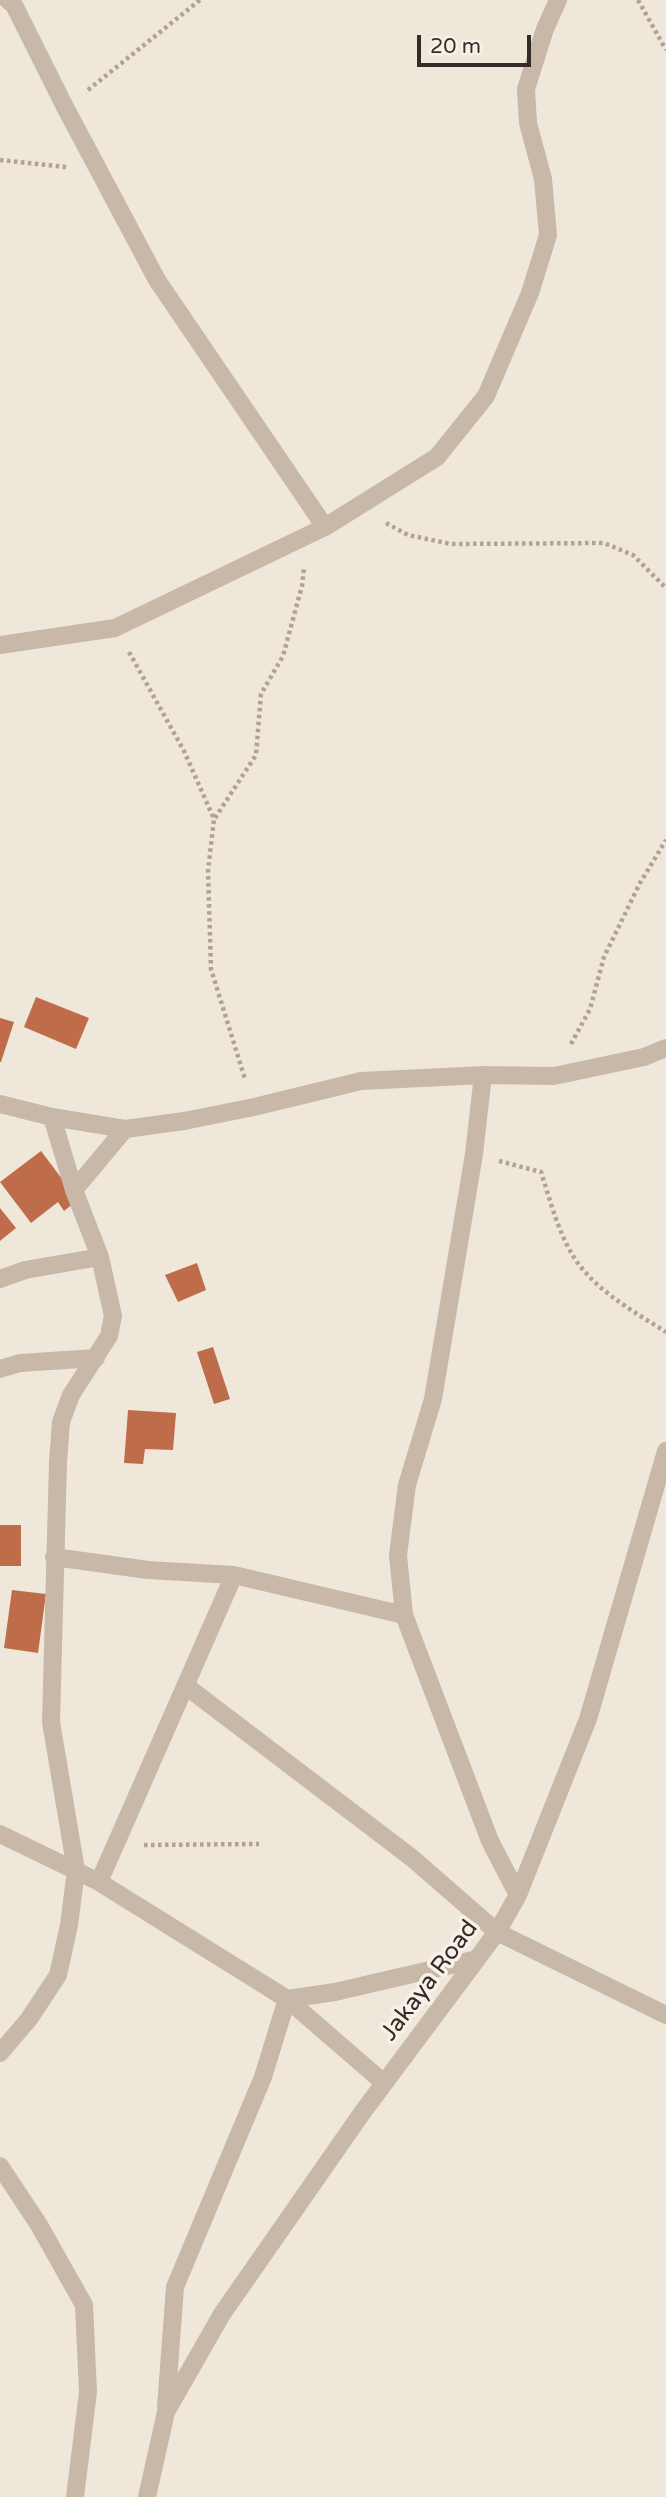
<!DOCTYPE html>
<style>
body{margin:0}
#map{position:relative;width:666px;height:2497px;overflow:hidden;background:#f0e7db;font-family:"Varela Round",sans-serif}
canvas{display:block}
.scale{position:absolute;left:417px;top:35px;width:114px;height:32px;box-sizing:border-box;border:4px solid #352c28;border-top:0;padding-left:9px;font-size:21px;line-height:24px;white-space:nowrap;color:#352c28;-webkit-text-stroke:5px #f8f1e7;paint-order:stroke}
</style>
<div id="map">
<canvas width="666" height="2497"></canvas>
<div class="scale">20 m</div>
</div>
<script>
const ctx = document.querySelector('canvas').getContext('2d');
ctx.lineJoin = 'round';
function paint(path, color) { ctx.fillStyle = color; ctx.fill(path, 'evenodd'); }
function trace(path, color, width, dash) { ctx.strokeStyle = color; ctx.lineWidth = width; ctx.lineCap = dash ? 'butt' : 'round'; ctx.setLineDash(dash || []); ctx.stroke(path); }
function label(font, color, halo, rows, align = 'center') {
  ctx.font = font + ' "Varela Round",sans-serif'; ctx.lineWidth = 7; ctx.setLineDash([]); ctx.textBaseline = 'middle'; ctx.strokeStyle = halo; ctx.fillStyle = color; for (const [text, x, y, turn = 0] of rows) {
    ctx.save(); ctx.translate(x, y); ctx.rotate((+turn || 0) * Math.PI / 180); ctx.textAlign = isNaN(turn) ? turn : align; if (halo) ctx.strokeText(text, 0, 0); ctx.fillText(text, 0, 0); ctx.restore();
  }
}
const building = new Path2D(`
 M 36,997 L 89,1018 L 76,1049 L 24,1027 Z
 M 0,1018 L 14,1022 L 1,1062 L 0,1062 Z
 M 41,1151 L 78,1200 L 64,1211 L 58,1202 L 31,1223 L 0,1182 Z
 M 0,1208 L 16,1228 L 0,1241 Z
 M 197,1263 L 206,1290 L 178,1302 L 165,1275 Z
 M 213,1347 L 230,1399 L 214,1404 L 197,1352 Z
 M 128,1410 L 176,1413 L 173,1450 L 145,1449 L 143,1464 L 124,1463 Z
 M 0,1525 L 21,1525 L 21,1566 L 0,1566 Z
 M 12,1590 L 46,1594 L 38,1653 L 4,1648 Z`);
const path = new Path2D(`
 M 638,0 L 666,50
 M 88,90 L 200,0
 M 0,160 L 66,167
 M 386,523 L 408,535 L 451,544 L 604,543 L 633,555 L 666,588
 M 129,652 L 184,751 L 214,819 L 208,871 L 211,969 L 245,1079
 M 215,818 L 256,755 L 261,694 L 283,656 L 302,586 L 304,568
 M 571,1044 L 590,1009 L 604,957 L 640,883 L 666,840
 M 499,1161 L 541,1172 C 551,1203 560,1240 580,1266 C 603,1295 636,1313 666,1332
 M 144,1845 L 259,1844`);
const service = new Path2D(`
 M 497,1932 L 666,2015`);
const minor = new Path2D(`
 M 8,0 L 14,5 L 65,107 L 157,280 L 325,527
 M 0,645 L 115,628 L 325,527 L 437,457 L 486,396 L 530,293 L 548,235 L 543,179 L 528,123 L 526,89 L 545,29 L 558,0
 M 483,1075 L 474,1154 L 433,1399 L 407,1485 L 398,1555 L 404,1615 L 490,1841 L 518,1895
 M 0,1104 L 52,1117 L 125,1129 L 184,1121 L 254,1107 L 361,1081 L 483,1075 L 554,1076 L 644,1057 L 666,1048
 M 74,1190 L 125,1129
 M 0,1279 L 25,1270 L 100,1257
 M 0,1369 L 20,1363 L 96,1358
 M 54,1557 L 148,1570 L 234,1575 L 404,1615
 M 186,1686 L 412,1858 L 497,1932
 M 0,1834 L 99,1882 L 287,1999 L 384,2083
 M 99,1882 L 234,1575
 M 0,2053 L 29,2019 L 58,1975 L 69,1925 L 76,1870 L 51,1722 L 58,1462 L 61,1422 L 71,1395 L 109,1336 L 113,1316 L 100,1257 L 74,1190 L 52,1117
 M 0,2166 L 39,2225 L 84,2305 L 88,2392 L 75,2497
 M 166,2407 L 175,2287 L 263,2077 L 287,1999 L 335,1992 L 477,1959
 M 147,2497 L 166,2412 L 222,2314 L 362,2113 L 497,1932 L 518,1895 L 588,1719 L 666,1451`);
const streetNames = [
 ["Jakaya Road",430,1981,-53]
];
paint(building, '#bf6c4a');
trace(path, '#b3a292', 4.5, [3.5, 3.5]);
trace(service, '#c8b8a8', 18);
trace(minor, '#c8b8a8', 18);
label('24px', '#352c28', '#f8f1e7', streetNames);
</script>
